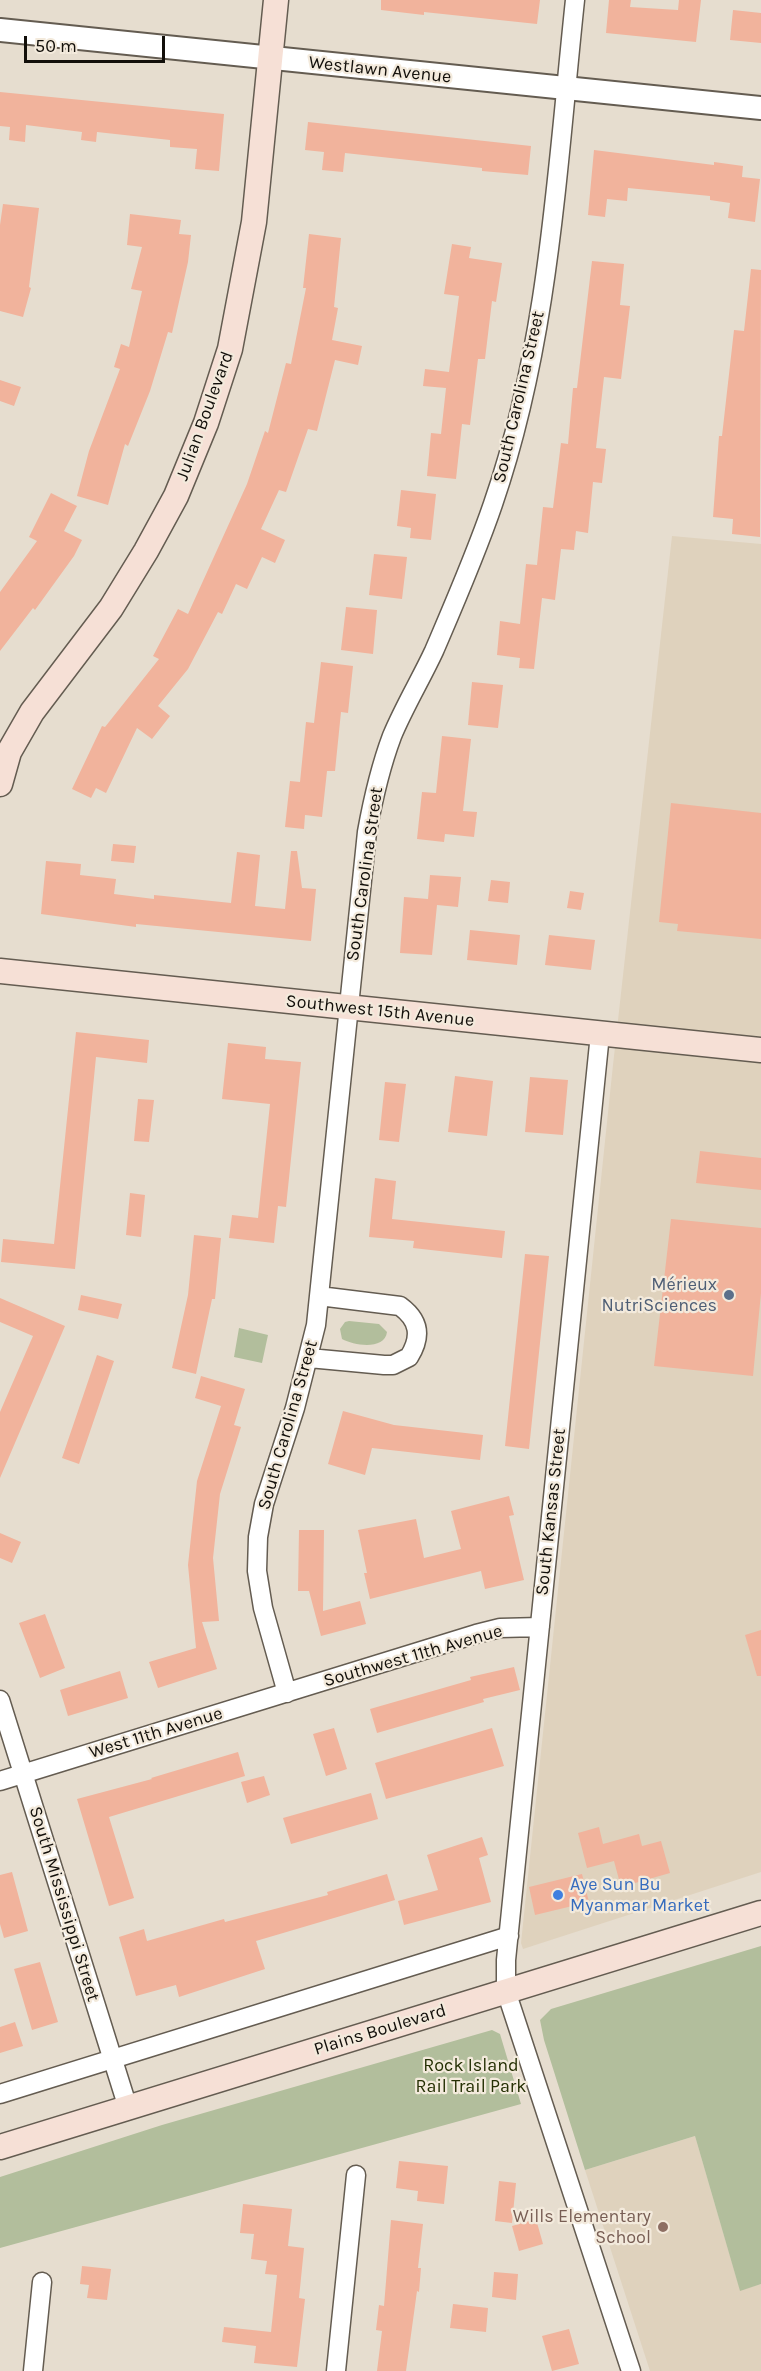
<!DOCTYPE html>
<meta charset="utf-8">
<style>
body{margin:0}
#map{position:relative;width:761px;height:2371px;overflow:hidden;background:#e6ddcf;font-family:Karla,sans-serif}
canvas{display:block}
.scale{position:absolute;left:24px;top:36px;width:141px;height:27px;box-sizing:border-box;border:3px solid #120f0a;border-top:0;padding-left:8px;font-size:18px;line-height:21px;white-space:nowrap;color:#120f0a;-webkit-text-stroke:4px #f3eadc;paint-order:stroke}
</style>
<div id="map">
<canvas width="761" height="2371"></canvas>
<div class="scale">50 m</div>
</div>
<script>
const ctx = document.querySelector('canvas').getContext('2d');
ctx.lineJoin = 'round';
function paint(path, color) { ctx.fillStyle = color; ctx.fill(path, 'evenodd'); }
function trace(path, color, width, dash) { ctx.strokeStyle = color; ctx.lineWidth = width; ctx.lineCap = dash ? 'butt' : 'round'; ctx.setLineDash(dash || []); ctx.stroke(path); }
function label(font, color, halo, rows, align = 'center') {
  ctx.font = font + ' Karla,sans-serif'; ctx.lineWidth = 4.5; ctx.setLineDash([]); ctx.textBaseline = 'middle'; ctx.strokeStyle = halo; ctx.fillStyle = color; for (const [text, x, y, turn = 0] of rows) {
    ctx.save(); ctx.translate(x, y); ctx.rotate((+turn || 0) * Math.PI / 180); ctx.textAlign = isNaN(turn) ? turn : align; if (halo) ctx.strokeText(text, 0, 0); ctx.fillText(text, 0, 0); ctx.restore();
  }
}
const built = new Path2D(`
 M 672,536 L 761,544 L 761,1872 L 523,1949 L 521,1943 L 613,1065 Z
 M 695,2136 L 740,2290 L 761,2284 L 761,2371 L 650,2371 L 585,2170 Z`);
const green = new Path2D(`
 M 349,1321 L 379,1324 L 387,1332 C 385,1350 355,1346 342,1339 L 340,1329 L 345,1322 Z
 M 239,1328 L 268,1335 L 262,1363 L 234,1357 Z
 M 761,1946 L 761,2284 L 740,2291 L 695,2136 L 585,2170 L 544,2040 L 540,2020 L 551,2009 Z
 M 492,2030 L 500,2034 L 521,2104 L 0,2248 L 0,2177 L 162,2125 Z`);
const building = new Path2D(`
 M 381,0 L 540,0 L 537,24 L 424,12 L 424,15 L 381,10 Z
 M 609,0 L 631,0 L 630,7 L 678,10 L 679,0 L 701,0 L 696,42 L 606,33 Z
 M 733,10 L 761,13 L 761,43 L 730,40 Z
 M 0,92 L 224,114 L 219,171 L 195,169 L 197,149 L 170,147 L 170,140 L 97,132 L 96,142 L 81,140 L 82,132 L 26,125 L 25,142 L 9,140 L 10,127 L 0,126 Z
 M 308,122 L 531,146 L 528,175 L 482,171 L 482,168 L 345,153 L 343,172 L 322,170 L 324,152 L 305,150 Z
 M 594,150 L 714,165 L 714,162 L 743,166 L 742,177 L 760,179 L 755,222 L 728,218 L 730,203 L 710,200 L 710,196 L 628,188 L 627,201 L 607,199 L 605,217 L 588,215 Z
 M 3,204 L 39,208 L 29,287 L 31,288 L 23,317 L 0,311 L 0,225 Z
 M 130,214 L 181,220 L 179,234 L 191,235 L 188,262 L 172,333 L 168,332 L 150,391 L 128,446 L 125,444 L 108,505 L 77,496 L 89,451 L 120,369 L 114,367 L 121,344 L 129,347 L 142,291 L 131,289 L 142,247 L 127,245 Z
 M 309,234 L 341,238 L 334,307 L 338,308 L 332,340 L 362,346 L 358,365 L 335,360 L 317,431 L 308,429 L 286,492 L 279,490 L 261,529 L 285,540 L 275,563 L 262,557 L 247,589 L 236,584 L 222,614 L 218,612 L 188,669 L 158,706 L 170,716 L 152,739 L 137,728 L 106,793 L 96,788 L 91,798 L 72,789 L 102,726 L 105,727 L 159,659 L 153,656 L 178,609 L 188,614 L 247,484 L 265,431 L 268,433 L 286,363 L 291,364 L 306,288 L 303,288 Z
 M 452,244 L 471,247 L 469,258 L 502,263 L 496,302 L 492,301 L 485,359 L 478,359 L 470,425 L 462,424 L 456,479 L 427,476 L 431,433 L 441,434 L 446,388 L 423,386 L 425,369 L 449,372 L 459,296 L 444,294 Z
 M 592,261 L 624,264 L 620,305 L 630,306 L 621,379 L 604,377 L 596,448 L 606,449 L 602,483 L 593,482 L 588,533 L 576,531 L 574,550 L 561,549 L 555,600 L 542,598 L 534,669 L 519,668 L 520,658 L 497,655 L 500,621 L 520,624 L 526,564 L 537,565 L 543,507 L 553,508 L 561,443 L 568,444 L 573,388 L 577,388 Z
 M 751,269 L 761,270 L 760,537 L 732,534 L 733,519 L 713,517 L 719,436 L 722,436 L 734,330 L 744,331 Z
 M 0,380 L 21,387 L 14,406 L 0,401 Z
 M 401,490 L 436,494 L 431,540 L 410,538 L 411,528 L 397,526 Z
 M 51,493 L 77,506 L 64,531 L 82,540 L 74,556 L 35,610 L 33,608 L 0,651 L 0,592 L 37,541 L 29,537 Z
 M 374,554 L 407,557 L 402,599 L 369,595 Z
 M 346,607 L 377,610 L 373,654 L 341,650 Z
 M 321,662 L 353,666 L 348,713 L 341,712 L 335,771 L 327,771 L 322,817 L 305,815 L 304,829 L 285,827 L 290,781 L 300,782 L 306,722 L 314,723 Z
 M 472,682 L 503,685 L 498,728 L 468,725 Z
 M 442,736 L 471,739 L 463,811 L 477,812 L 474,837 L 445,834 L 444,842 L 417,839 L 422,792 L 436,793 Z
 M 671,803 L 761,813 L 761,939 L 677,931 L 678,924 L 659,922 Z
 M 113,844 L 136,846 L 134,863 L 111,861 Z
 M 291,851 L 297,851 L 302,888 L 316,889 L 311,941 L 136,924 L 136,927 L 41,914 L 46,861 L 81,864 L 80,875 L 116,879 L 114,894 L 154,899 L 154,895 L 231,903 L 237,852 L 260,855 L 255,906 L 285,909 Z
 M 430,875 L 461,877 L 458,907 L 437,905 L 432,955 L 400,953 L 404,897 L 428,899 Z
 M 491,880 L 510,882 L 508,903 L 488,901 Z
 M 570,891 L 584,893 L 581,910 L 567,908 Z
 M 470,930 L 520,935 L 517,965 L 467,960 Z
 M 549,935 L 595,940 L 591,970 L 545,965 Z
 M 76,1032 L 149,1040 L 147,1063 L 96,1057 L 75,1269 L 1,1262 L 3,1239 L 54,1244 Z
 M 228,1043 L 266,1047 L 265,1059 L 301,1062 L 286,1207 L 278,1206 L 274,1243 L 229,1238 L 232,1215 L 258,1218 L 270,1104 L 222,1099 Z
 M 455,1076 L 493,1081 L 487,1136 L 448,1132 Z
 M 530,1077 L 568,1080 L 563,1135 L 525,1132 Z
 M 385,1082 L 406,1084 L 399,1142 L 379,1140 Z
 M 138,1099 L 154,1100 L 149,1142 L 134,1141 Z
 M 700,1151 L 761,1158 L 761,1190 L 696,1183 Z
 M 375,1178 L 396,1181 L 392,1219 L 505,1231 L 502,1258 L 413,1248 L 414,1241 L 369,1237 Z
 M 130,1193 L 145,1195 L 141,1237 L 126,1235 Z
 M 671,1219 L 761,1228 L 761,1293 L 753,1376 L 654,1366 Z
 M 194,1235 L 221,1238 L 215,1299 L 212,1299 L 196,1374 L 172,1368 L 188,1295 Z
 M 525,1254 L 549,1256 L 529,1449 L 505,1446 Z
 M 81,1295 L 122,1304 L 118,1319 L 78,1310 Z
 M 0,1298 L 65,1326 L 0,1478 L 0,1412 L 33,1336 L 0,1322 Z
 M 97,1355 L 114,1361 L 79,1464 L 62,1458 Z
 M 201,1376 L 245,1389 L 234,1425 L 241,1427 L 220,1494 L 213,1558 L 219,1621 L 202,1622 L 217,1669 L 158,1688 L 149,1662 L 196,1648 L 188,1565 L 197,1481 L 221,1406 L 195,1398 Z
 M 343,1411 L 394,1425 L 483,1435 L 480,1460 L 372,1448 L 365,1475 L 328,1464 Z
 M 509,1496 L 514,1515 L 509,1516 L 524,1580 L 485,1589 L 481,1571 L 370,1599 L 364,1573 L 367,1573 L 358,1530 L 416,1519 L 424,1558 L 461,1549 L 451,1511 Z
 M 299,1530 L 324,1530 L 323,1611 L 360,1601 L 366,1624 L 321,1636 L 309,1591 L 298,1591 Z
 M 0,1533 L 21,1542 L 12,1563 L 0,1558 Z
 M 45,1614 L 65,1668 L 40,1678 L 19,1623 Z
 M 761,1630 L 761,1676 L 757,1676 L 745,1635 Z
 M 514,1667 L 520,1690 L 483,1699 L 484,1702 L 377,1733 L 370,1709 L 471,1680 L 470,1677 Z
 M 120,1671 L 128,1698 L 68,1716 L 60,1690 Z
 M 334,1728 L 347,1769 L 326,1776 L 313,1734 Z
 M 492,1728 L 504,1766 L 386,1799 L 375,1763 Z
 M 238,1752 L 245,1776 L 109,1817 L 134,1898 L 109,1906 L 77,1799 L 152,1779 L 151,1778 Z
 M 264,1776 L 270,1795 L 247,1803 L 241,1782 Z
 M 371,1793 L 378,1819 L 291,1844 L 283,1818 Z
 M 599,1827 L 603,1844 L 639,1834 L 642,1846 L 661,1841 L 670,1873 L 621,1887 L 614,1861 L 587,1868 L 578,1833 Z
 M 482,1837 L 488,1855 L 479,1858 L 491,1902 L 404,1925 L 398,1901 L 438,1890 L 427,1855 Z
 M 12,1872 L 28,1931 L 4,1938 L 0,1924 L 0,1875 Z
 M 387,1874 L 395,1900 L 256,1941 L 265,1969 L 179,1997 L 176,1985 L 136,1996 L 119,1937 L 144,1929 L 147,1941 L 224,1919 L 225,1922 L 328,1895 L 327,1892 Z
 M 582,1874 L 589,1902 L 535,1915 L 529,1887 Z
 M 40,1962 L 58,2022 L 32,2030 L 14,1969 Z
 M 15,2022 L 23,2046 L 0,2053 L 0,2027 Z
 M 399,2161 L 448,2166 L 444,2204 L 417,2201 L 418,2191 L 396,2188 Z
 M 499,2181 L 516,2183 L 512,2223 L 495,2221 Z
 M 243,2204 L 292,2209 L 288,2246 L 304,2248 L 299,2298 L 305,2299 L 297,2367 L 254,2363 L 256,2346 L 222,2342 L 224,2327 L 271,2332 L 277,2275 L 265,2274 L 267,2261 L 251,2259 L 254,2234 L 240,2233 Z
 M 536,2219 L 543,2244 L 519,2251 L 512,2226 Z
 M 391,2220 L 423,2224 L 418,2268 L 421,2268 L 419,2292 L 417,2291 L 406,2371 L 377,2371 L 382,2331 L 376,2330 L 379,2305 L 384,2306 Z
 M 82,2266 L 111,2269 L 107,2300 L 87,2298 L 89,2285 L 80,2284 Z
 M 494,2272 L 518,2274 L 516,2300 L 492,2297 Z
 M 453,2304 L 488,2308 L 486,2332 L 450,2328 Z
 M 569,2329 L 579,2364 L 552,2371 L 542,2336 Z`);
const minor = new Path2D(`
 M 600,1034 L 506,1960 L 506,1991 L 631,2371
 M 309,1358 L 384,1365 L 393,1365 L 409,1357 C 422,1336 419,1320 400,1306 L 319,1296
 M 287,1693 L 263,1608 L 257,1571 L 258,1537 L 264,1504 L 295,1408 L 316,1325 L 367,832 C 373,799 380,768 392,736 C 404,707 421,679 434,651 C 455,602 476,554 493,504 C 549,342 557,169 575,0
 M 0,1700 L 128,2108
 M 0,1781 L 476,1634 L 500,1628 L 540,1627
 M 0,2094 L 509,1936
 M 33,2371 L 42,2282
 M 336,2371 L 356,2175`);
const tertiary = new Path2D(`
 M 0,30 L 761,108`);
const secondary = new Path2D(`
 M 0,784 L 9,752 L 32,712 L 111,608 L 146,551 L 176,496 L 206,423 L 230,349 L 254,222 L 276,0
 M 0,971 L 761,1050
 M 0,2147 L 761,1913`);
const markers = [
 [729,1295,6,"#5c6f8a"],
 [558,1895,6,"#3f7fe0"],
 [663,2227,6,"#8d6e63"]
];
const streetNames = [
 ["Westlawn Avenue",380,70,6],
 ["South Carolina Street",519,397,-77],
 ["Julian Boulevard",205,416,-70],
 ["South Carolina Street",365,874,-82],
 ["Southwest 15th Avenue",380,1011,6],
 ["South Carolina Street",288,1425,-74],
 ["South Kansas Street",551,1512,-84],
 ["Southwest 11th Avenue",413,1656,-16],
 ["West 11th Avenue",156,1733,-17],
 ["South Mississippi Street",64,1904,73],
 ["Plains Boulevard",380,2030,-17]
];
const serviceNames = [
 ["Mérieux",717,1285],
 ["NutriSciences",717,1306]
];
const shopNames = [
 ["Aye Sun Bu",570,1885],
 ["Myanmar Market",570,1906]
];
const parkNames = [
 ["Rock Island",471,2066],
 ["Rail Trail Park",471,2087]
];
const educationNames = [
 ["Wills Elementary",651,2217],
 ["School",651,2238]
];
paint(built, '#dfd2bd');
paint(green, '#b2be9c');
paint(building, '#f1b39c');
trace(minor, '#645c51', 21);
trace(tertiary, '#645c51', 26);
trace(secondary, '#645c51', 27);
trace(minor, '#fff', 18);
trace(tertiary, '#fff', 22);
trace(secondary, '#f6e0d6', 24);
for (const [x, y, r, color] of markers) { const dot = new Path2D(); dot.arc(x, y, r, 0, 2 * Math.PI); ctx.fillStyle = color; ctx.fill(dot); trace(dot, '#f3eadc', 2); }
label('18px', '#120f0a', '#f3eadc', streetNames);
label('18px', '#4e5e75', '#f3eadc', serviceNames, 'right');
label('18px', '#366cbe', '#f3eadc', shopNames, 'left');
label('18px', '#242f03', '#f3eadc', parkNames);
label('18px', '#785e54', '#f3eadc', educationNames, 'right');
</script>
